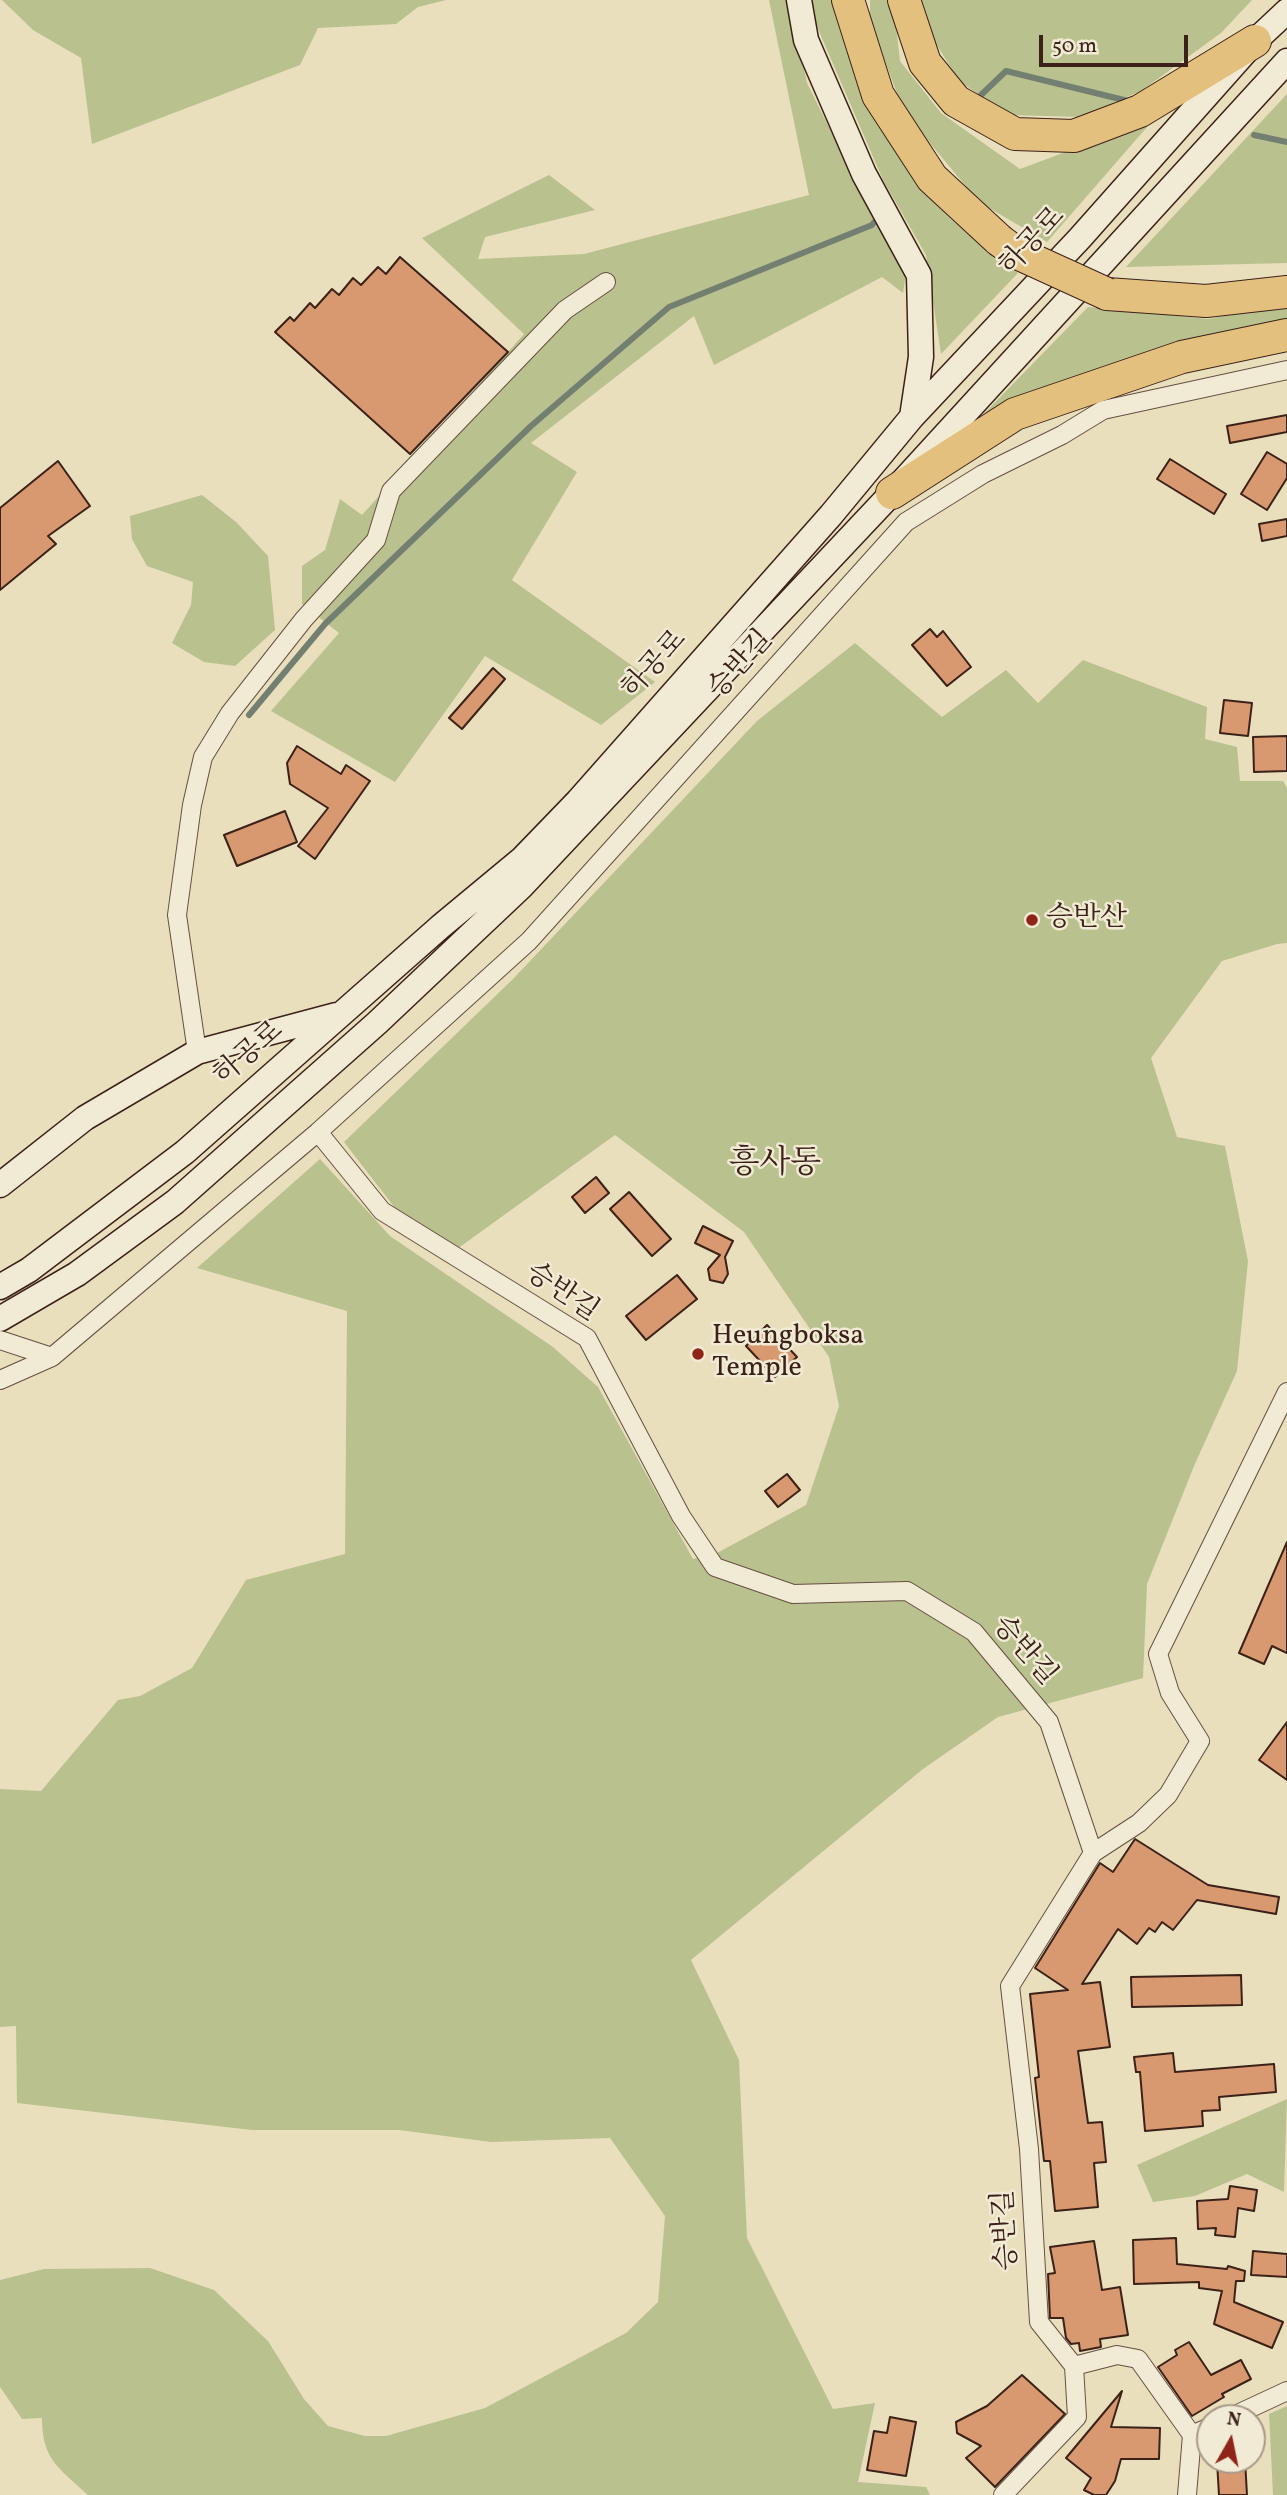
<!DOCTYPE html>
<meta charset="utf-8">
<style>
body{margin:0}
#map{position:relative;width:1287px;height:2495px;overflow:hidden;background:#e9dfbd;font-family:Vollkorn,serif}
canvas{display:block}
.north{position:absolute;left:1196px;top:2404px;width:70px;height:70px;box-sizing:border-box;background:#f1ead4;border:2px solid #a89a89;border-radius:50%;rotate:9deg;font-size:19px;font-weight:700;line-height:28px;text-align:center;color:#3b2118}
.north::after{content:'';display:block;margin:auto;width:24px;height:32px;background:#8f2418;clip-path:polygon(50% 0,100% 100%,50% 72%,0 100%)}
.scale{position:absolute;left:1039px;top:35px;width:149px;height:32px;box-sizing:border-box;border:4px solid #3b2118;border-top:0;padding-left:9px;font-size:21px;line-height:24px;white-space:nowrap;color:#3b2118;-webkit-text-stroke:5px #f1ead4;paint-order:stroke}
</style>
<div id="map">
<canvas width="1287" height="2495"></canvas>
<div class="north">N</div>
<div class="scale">50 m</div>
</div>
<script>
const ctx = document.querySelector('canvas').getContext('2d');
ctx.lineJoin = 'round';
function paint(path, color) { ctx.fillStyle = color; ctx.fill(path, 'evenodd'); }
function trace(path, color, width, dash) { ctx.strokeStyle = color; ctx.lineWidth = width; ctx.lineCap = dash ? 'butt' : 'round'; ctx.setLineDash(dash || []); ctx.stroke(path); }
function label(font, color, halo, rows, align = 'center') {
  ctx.font = font + ' Vollkorn,"Noto Serif KR",serif'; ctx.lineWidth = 5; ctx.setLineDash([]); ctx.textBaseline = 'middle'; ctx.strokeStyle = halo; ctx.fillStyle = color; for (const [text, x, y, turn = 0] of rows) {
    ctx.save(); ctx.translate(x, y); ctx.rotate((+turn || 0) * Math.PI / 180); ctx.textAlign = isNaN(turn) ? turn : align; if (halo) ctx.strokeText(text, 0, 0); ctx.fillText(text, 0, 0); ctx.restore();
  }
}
const green = new Path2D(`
 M 2,0 L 446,0 L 418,7 L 396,24 L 318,28 L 300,65 L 92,144 L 81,58 L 33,30 Z
 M 769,0 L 790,0 L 807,83 L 866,202 L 906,274 L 903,293 L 882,277 L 714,365 L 694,316 L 531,443 L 577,472 L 512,580 L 655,682 L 601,725 L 485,656 L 395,782 L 271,711 L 339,633 L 302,604 L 302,566 L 325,550 L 340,499 L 362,515 L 524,334 L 422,238 L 549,175 L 595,210 L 485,237 L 478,259 L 584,254 L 809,195 Z
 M 812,0 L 841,0 C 846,67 890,156 936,204 C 960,230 992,251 1018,273 L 941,354 L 926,255 L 883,180 L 812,15 Z
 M 870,0 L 893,0 L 900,61 L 941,113 L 1020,169 L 1154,119 L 1047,242 L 979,202 L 904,112 L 870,21 Z
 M 920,0 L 1252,0 L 1221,33 L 1141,91 L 1080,117 L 1009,115 L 959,81 L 919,16 Z
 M 1287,94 L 1287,263 L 1126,267 Z
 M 1287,304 L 1287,324 L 1128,358 L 968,430 L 1088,307 L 1208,319 Z
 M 202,495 L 236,522 L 268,556 L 275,630 L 235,666 L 204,662 L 172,643 L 191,605 L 193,582 L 147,566 L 132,539 L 130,516 Z
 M 855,643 L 942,717 L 1006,670 L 1038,703 L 1083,660 L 1207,707 L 1205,739 L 1237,747 L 1240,781 L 1283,781 L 1287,788 L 1287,943 L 1277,944 L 1222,961 L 1151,1058 L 1177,1137 L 1225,1146 L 1248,1261 L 1237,1371 L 1194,1466 L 1147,1584 L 1143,1678 L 998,1717 L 923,1769 L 691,1960 L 739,2060 L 747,2238 L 833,2409 L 875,2403 L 858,2482 L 926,2487 L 930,2495 L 88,2495 C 59,2468 42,2460 42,2418 L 22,2419 L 0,2387 L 0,2280 L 44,2269 L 150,2268 L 214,2290 L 268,2341 L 304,2399 L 328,2426 L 365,2436 L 386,2436 L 485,2408 L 626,2333 L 658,2302 L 665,2216 L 610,2138 L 491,2142 L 399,2130 L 252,2130 L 17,2103 L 16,2026 L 0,2027 L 0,1789 L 41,1791 L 118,1700 L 140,1696 L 192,1668 L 246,1580 L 345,1554 L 347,1311 L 197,1268 L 320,1159 L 390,1236 L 553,1347 L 598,1387 L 693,1559 L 717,1553 L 806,1505 L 839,1406 L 829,1357 L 744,1232 L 615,1135 L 457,1249 L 395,1208 L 344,1142 L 513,979 L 757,721 Z
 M 1287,2099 L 1284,2192 L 1247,2174 L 1195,2196 L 1153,2202 L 1137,2165 Z
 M 1287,2406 L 1287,2495 L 1273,2495 L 1269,2414 Z`);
const stream = new Path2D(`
 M 981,95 L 1006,71 L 1132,102
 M 1254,135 L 1287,142
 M 249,715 L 325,624 L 531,426 L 669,307 L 872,225 L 876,220`);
const building = new Path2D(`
 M 400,257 L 508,352 L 410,454 L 275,332 L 290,317 L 294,321 L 310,303 L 315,308 L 332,289 L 339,295 L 353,278 L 361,285 L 378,267 L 386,274 Z
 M 1287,415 L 1287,432 L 1230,443 L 1227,426 Z
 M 1267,452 L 1287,464 L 1287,478 L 1267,510 L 1241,494 Z
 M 1170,459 L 1226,494 L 1214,514 L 1157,479 Z
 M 58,461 L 90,506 L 48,536 L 56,544 L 0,590 L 0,508 Z
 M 1287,519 L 1287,536 L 1262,541 L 1259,524 Z
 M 930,629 L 937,637 L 943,631 L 971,667 L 947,686 L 912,645 Z
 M 493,668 L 505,679 L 462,729 L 449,718 Z
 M 1224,700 L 1252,703 L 1248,736 L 1220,733 Z
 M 1287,736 L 1287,771 L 1254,772 L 1253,737 Z
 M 297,746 L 341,774 L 346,765 L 370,781 L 315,859 L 298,846 L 328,808 L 290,784 L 287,763 Z
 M 285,811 L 297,842 L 237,866 L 224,835 Z
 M 596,1177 L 609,1193 L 585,1213 L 572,1197 Z
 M 629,1192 L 671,1239 L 652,1256 L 610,1209 Z
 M 703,1226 L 733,1241 L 725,1257 L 728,1274 L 723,1283 L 710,1280 L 708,1269 L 720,1255 L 695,1243 Z
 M 677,1275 L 697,1299 L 646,1340 L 626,1316 Z
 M 767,1325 L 797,1357 L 775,1377 L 746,1346 Z
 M 787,1474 L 800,1490 L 778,1507 L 765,1491 Z
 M 1287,1542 L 1287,1653 L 1272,1646 L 1264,1664 L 1239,1653 Z
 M 1287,1722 L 1287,1780 L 1259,1760 Z
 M 1135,1839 L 1208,1885 L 1279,1897 L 1276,1914 L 1197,1900 L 1173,1930 L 1162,1922 L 1155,1932 L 1149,1928 L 1137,1944 L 1118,1929 L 1082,1984 L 1100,1982 L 1110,2047 L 1078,2051 L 1088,2123 L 1102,2122 L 1106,2162 L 1094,2163 L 1098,2207 L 1055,2211 L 1050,2161 L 1044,2161 L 1035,2078 L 1039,2077 L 1030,1994 L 1068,1990 L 1035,1968 L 1100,1863 L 1113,1872 Z
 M 1241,1975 L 1242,2005 L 1132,2007 L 1131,1977 Z
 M 1173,2053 L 1175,2072 L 1274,2064 L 1276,2092 L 1219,2097 L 1220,2110 L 1202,2111 L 1203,2126 L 1145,2131 L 1140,2072 L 1136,2072 L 1134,2057 Z
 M 1230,2186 L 1257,2190 L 1254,2211 L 1238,2208 L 1235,2237 L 1215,2235 L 1216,2228 L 1198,2229 L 1197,2201 L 1228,2199 Z
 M 1176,2238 L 1177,2264 L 1227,2269 L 1228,2266 L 1245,2271 L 1244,2281 L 1236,2281 L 1234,2302 L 1283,2322 L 1272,2348 L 1214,2324 L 1222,2291 L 1199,2288 L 1199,2282 L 1134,2284 L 1133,2240 Z
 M 1094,2241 L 1102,2290 L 1120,2287 L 1128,2335 L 1100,2339 L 1101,2347 L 1080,2351 L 1079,2343 L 1071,2344 L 1066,2338 L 1063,2318 L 1050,2318 L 1048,2274 L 1055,2273 L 1050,2247 Z
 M 1253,2251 L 1287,2254 L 1287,2277 L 1251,2275 Z
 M 1189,2342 L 1211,2375 L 1241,2360 L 1251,2379 L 1222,2394 L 1224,2397 L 1192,2416 L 1158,2367 L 1177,2355 L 1175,2350 Z
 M 1022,2375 L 1065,2414 L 995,2487 L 966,2458 L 981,2446 L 957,2433 L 956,2422 L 987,2406 Z
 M 1122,2391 L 1111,2427 L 1160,2428 L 1159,2459 L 1121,2459 L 1115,2481 L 1106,2495 L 1094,2495 L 1084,2490 L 1091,2478 L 1066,2458 Z
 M 890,2417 L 916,2422 L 906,2476 L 867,2470 L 874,2431 L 887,2433 Z
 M 1245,2460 L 1247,2495 L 1219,2495 L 1217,2462 Z`);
const street = new Path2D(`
 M 197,1052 L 177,915 L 192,805 L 203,757 L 230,713 L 304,619 L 376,540 L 391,491 L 565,310 L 606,282
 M 318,1132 L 382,1211 L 587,1338 L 681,1516 L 715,1567 L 793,1594 L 907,1591 L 974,1632 L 1049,1722 L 1093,1853 L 1010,1986 L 1029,2149 L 1039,2322 L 1074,2366 L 1117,2355 L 1138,2359 L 1192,2435 L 1187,2495
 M 0,1340 L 52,1357
 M 0,1380 L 52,1357 L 318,1132 L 529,941 L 906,522 L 983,474 L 1062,435 L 1103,410 L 1287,370
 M 1093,1853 L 1139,1823 L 1168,1795 L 1200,1741 L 1170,1693 L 1158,1654 L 1287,1392
 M 1229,2418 L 1287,2391
 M 1192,2435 L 1210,2427
 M 1003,2495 L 1077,2417 L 1074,2366`);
const secondary = new Path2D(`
 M 799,0 L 806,40 L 864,174 L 919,275 L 921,357 L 912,417
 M 0,1185 L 85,1118 L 197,1052 L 336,1015
 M 0,1287 L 29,1270 L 185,1152 L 440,927 L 522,859 L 578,801 L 831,515 L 912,417 L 1080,238 L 1255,41 L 1287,11
 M 0,1319 L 77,1274 L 175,1202 L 377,1023 L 521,887 L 892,493 L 1287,61`);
const highway = new Path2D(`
 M 848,0 L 878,95 L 932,178 L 999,240
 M 904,0 L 925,63 L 956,101 L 1015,134 L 1074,136 L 1140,111 L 1255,41
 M 1107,294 L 1206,301 L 1287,292
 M 892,493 L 1015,414 L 1182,357 L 1287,335`);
const highwayBridge = new Path2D(`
 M 999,240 L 1015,252 L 1107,294`);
const markers = [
 [1032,920,7,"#8f2418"],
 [698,1354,7,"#8f2418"]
];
const streetNames = [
 ["하공로",1034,243,-47],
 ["하공로",656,666,-48],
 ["승반길",742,666,-48],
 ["하공로",250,1055,-41],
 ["승반길",561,1294,34],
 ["승반길",1023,1652,49],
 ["승반길",1008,2230,-93]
];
const poiNames = [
 ["승반산",1046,920],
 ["Heungboksa",712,1338],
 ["Temple",712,1370]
];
const quarterNames = [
 ["흥사동",775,1166]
];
paint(green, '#b9c18f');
trace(stream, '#737f71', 6);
paint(building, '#d89970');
trace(building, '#3b2118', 2);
trace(street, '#665041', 20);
trace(secondary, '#3b2118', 27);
trace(highway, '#3b2118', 34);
trace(street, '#f1ead4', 18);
trace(secondary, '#f1ead4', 24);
trace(highway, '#e4c07e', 32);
trace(highwayBridge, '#3b2118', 34, []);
trace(highwayBridge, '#e4c07e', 32);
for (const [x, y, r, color] of markers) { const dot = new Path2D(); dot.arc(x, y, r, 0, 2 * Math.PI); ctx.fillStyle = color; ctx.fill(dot); trace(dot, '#f1ead4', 2.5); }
label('28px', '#3b2118', '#f1ead4', streetNames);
label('28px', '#3b2118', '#f1ead4', poiNames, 'left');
label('32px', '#3b2118', '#f1ead4', quarterNames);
</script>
